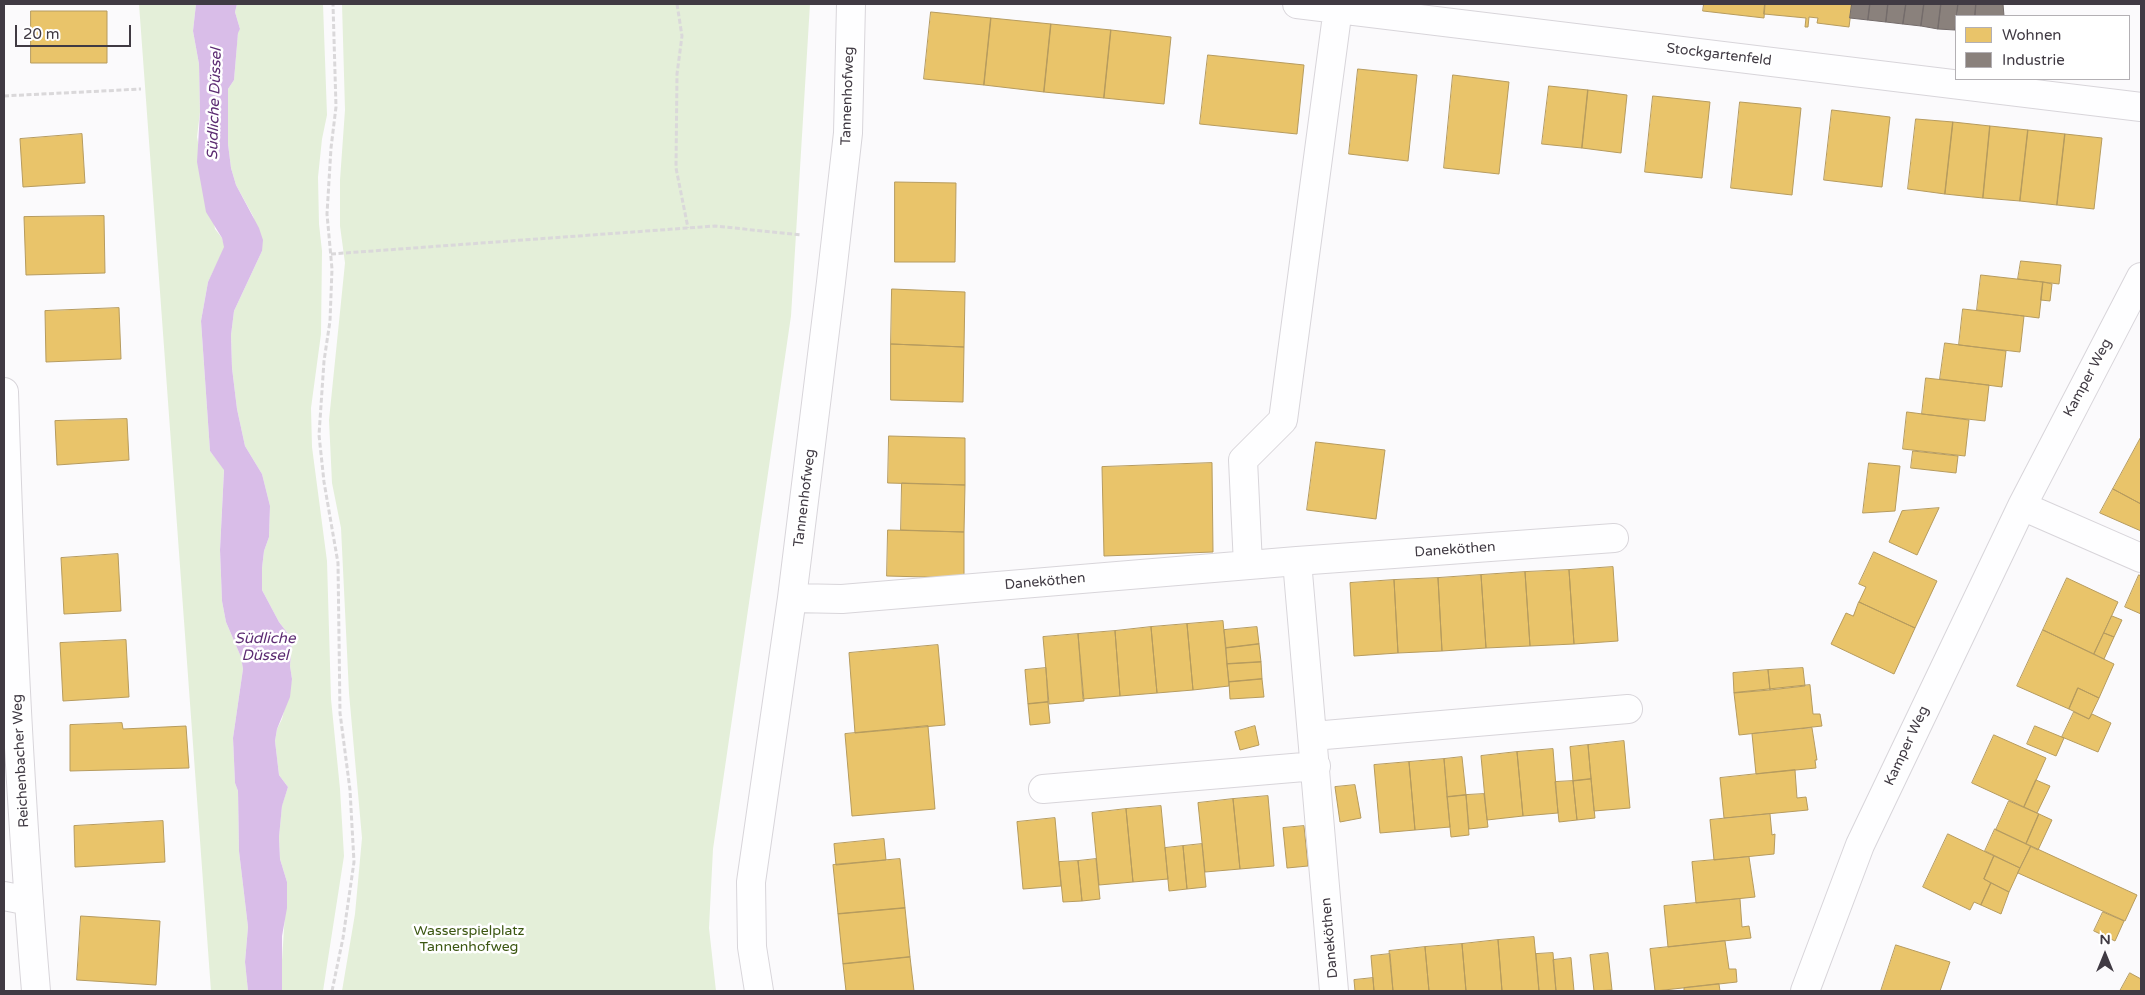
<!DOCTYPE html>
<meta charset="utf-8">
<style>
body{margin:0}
#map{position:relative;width:2145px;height:995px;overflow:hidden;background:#fbfafc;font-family:"Varela Round",sans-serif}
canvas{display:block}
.frame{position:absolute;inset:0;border:5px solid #403a43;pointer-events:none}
.legend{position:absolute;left:1955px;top:15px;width:175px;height:65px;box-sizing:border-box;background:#fff;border:1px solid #b3b0b4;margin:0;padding:6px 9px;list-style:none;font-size:15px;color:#403a43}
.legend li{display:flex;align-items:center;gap:10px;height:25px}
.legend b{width:25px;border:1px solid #b3b0b4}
.north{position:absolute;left:2080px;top:930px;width:50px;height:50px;-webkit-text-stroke:4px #fff;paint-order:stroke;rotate:0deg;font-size:14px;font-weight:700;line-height:20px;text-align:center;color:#403a43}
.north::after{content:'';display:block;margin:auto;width:18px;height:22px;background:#403a43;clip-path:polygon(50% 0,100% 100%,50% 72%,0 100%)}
.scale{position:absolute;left:15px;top:25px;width:116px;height:22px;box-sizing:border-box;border:2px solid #403a43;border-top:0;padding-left:6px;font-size:15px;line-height:18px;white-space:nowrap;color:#403a43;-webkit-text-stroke:4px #fff;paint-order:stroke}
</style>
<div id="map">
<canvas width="2145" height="995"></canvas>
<div class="frame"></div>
<ul class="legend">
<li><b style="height:14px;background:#e9c46a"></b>Wohnen</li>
<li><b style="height:14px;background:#8a817c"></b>Industrie</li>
</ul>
<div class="north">N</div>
<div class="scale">20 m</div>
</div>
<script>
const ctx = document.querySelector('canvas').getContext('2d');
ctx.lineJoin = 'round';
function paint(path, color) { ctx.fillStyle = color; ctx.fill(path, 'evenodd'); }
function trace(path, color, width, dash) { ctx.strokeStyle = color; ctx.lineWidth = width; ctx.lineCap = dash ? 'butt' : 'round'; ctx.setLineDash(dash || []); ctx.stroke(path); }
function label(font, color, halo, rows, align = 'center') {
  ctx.font = font + ' "Varela Round",sans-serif'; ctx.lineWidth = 5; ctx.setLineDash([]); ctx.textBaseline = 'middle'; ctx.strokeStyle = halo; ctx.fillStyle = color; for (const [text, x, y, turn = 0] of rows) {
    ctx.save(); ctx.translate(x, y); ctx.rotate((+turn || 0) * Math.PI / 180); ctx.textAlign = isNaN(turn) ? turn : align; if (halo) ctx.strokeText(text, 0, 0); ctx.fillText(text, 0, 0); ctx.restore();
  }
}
const green = new Path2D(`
 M 139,4 L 196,4 L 193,31 L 199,64 L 200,112 L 197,137 L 215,229 L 222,238 L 225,247 L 208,282 L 201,321 L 210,451 L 224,469 L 220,550 L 222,601 L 226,622 L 241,657 L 243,669 L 233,738 L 235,783 L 238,791 L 239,851 L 248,927 L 245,962 L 248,991 L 211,991 Z
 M 237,4 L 323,4 L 327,115 L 322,139 L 318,177 L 319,224 L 322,251 L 321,334 L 311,408 L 312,447 L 327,561 L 331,699 L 340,789 L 344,856 L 323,991 L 282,991 L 281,976 L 287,882 L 280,859 L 279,837 L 282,805 L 288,787 L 279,775 L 275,741 L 277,729 L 282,719 L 292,679 L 290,666 L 292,639 L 279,622 L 262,590 L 262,568 L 264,551 L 269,537 L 270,506 L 262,474 L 245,446 L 237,409 L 232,368 L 231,335 L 234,311 L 262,251 L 253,216 L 236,185 L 231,168 L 228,144 L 228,89 L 234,80 L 238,32 L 240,29 L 235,12 Z
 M 342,4 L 810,4 L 791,316 L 713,849 L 709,928 L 716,991 L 342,991 L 355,914 L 362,838 L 349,693 L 341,528 L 332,483 L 329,420 L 345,263 L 340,226 L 340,180 L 345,110 Z`);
const water = new Path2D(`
 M 196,4 L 237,4 L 235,12 L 240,29 L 238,33 L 234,80 L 228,89 L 228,144 L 231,168 L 236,185 L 259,228 L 263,240 L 262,251 L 234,311 L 231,335 L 232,368 L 237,409 L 245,446 L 262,474 L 270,506 L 269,537 L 264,551 L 262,568 L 262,590 L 279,622 L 292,639 L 290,666 L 292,679 L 290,697 L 277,729 L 275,741 L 279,775 L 288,787 L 282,806 L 279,837 L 280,859 L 287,882 L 287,908 L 282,936 L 282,991 L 248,991 L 245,962 L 248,927 L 239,851 L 238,791 L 235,783 L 233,738 L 243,669 L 241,657 L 226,622 L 222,601 L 220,550 L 224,470 L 210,451 L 201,321 L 208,282 L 224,247 L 222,238 L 206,212 L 197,162 L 200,112 L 199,64 L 193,31 Z`);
const homes = new Path2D(`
 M 1704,4 L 1765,4 L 1764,18 L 1703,11 Z
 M 1765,4 L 1852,4 L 1849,27 L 1817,23 L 1818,18 L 1809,17 L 1808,27 L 1805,27 L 1806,18 L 1764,14 Z
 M 31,11 L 107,11 L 107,63 L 31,63 Z
 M 931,12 L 991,18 L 984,85 L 924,79 Z
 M 991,18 L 1051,24 L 1044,92 L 984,85 Z
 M 1051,24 L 1111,30 L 1104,98 L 1044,92 Z
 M 1111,30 L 1171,37 L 1164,104 L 1104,98 Z
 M 1208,55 L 1304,65 L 1297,134 L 1200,124 Z
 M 1358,69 L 1417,75 L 1408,161 L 1349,154 Z
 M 1453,75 L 1509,82 L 1499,174 L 1444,168 Z
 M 1549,86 L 1588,90 L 1582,148 L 1542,144 Z
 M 1588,90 L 1627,95 L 1621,153 L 1582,148 Z
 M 1653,96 L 1710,102 L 1702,178 L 1645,172 Z
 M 1740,102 L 1801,108 L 1792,195 L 1731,188 Z
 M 1832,110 L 1890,117 L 1882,187 L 1824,180 Z
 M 1916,119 L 1953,122 L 1945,194 L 1908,189 Z
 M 1953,122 L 1990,126 L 1983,198 L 1945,194 Z
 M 1990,126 L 2028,130 L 2020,201 L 1983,198 Z
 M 2028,130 L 2065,134 L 2057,205 L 2020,201 Z
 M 82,134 L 85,183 L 23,187 L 20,139 Z
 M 2065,134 L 2102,138 L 2094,209 L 2057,205 Z
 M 895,182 L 956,183 L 955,262 L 895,262 Z
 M 104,216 L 105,273 L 26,275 L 24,217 Z
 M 2021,261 L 2061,265 L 2059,284 L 2018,279 Z
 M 1981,275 L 2043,282 L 2039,318 L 1977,310 Z
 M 2043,282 L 2052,284 L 2050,301 L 2041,300 Z
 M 892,289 L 965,292 L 964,347 L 891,344 Z
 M 119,308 L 121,359 L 46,362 L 45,311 Z
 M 1963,309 L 2024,316 L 2020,352 L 1959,345 Z
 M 1945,343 L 2006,351 L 2002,387 L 1940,379 Z
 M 891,344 L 964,347 L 963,402 L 891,400 Z
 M 1926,378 L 1989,385 L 1985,421 L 1922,414 Z
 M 1907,412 L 1969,420 L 1965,456 L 1903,449 Z
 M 127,419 L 129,460 L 57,465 L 55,421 Z
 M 889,436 L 965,438 L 965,485 L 888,483 Z
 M 2141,437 L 2141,504 L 2113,489 Z
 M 1316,442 L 1385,450 L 1376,519 L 1307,510 Z
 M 1913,451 L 1958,456 L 1956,473 L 1911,468 Z
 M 1212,463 L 1213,552 L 1104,556 L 1102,467 Z
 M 1869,463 L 1900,466 L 1895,511 L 1863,513 Z
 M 902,483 L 965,485 L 964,532 L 901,530 Z
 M 2113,489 L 2141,504 L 2141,531 L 2100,513 Z
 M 1939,508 L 1917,555 L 1889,542 L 1902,511 Z
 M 888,530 L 964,532 L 964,578 L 887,576 Z
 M 1874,552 L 1937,581 L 1915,628 L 1859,602 L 1866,587 L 1859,584 Z
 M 118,554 L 121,611 L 64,614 L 61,558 Z
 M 1613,567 L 1618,641 L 1574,644 L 1569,570 Z
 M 1569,570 L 1574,644 L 1530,646 L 1525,572 Z
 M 1525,572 L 1530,646 L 1486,648 L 1481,575 Z
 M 1481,575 L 1486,648 L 1442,651 L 1438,578 Z
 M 2139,575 L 2141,576 L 2141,614 L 2125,607 Z
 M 1438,578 L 1442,651 L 1398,653 L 1394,580 Z
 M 2067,578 L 2118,602 L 2094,654 L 2043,630 Z
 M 1394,580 L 1398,653 L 1354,656 L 1350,583 Z
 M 1859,602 L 1915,628 L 1894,674 L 1831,644 L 1846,613 L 1853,616 Z
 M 2112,616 L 2122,620 L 2114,637 L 2104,633 Z
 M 1223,621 L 1229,686 L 1193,690 L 1187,624 Z
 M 1187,624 L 1193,690 L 1157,693 L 1151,627 Z
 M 1151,627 L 1157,693 L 1120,696 L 1115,631 Z
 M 1257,627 L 1259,644 L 1226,648 L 1224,630 Z
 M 2043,630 L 2114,664 L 2099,698 L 2078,688 L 2069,709 L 2017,686 Z
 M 1115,631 L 1120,696 L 1083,699 L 1078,634 Z
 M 2104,633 L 2114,637 L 2104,659 L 2094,654 Z
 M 1078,634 L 1084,701 L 1049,704 L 1043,637 Z
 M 126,640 L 129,697 L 63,701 L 60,643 Z
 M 1259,644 L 1261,662 L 1227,664 L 1226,648 Z
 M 938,645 L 945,725 L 855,733 L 849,653 Z
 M 1261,662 L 1262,679 L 1229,682 L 1227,664 Z
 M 1046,668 L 1048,702 L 1028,704 L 1025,670 Z
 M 1803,668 L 1805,686 L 1770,690 L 1768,670 Z
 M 1768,670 L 1770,690 L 1734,693 L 1733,673 Z
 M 1262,679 L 1264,697 L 1230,699 L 1229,682 Z
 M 1810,685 L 1813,714 L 1820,714 L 1822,726 L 1739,735 L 1734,693 Z
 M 2078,688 L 2099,698 L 2089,719 L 2069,709 Z
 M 1048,702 L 1050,723 L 1030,725 L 1028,704 Z
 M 2074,712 L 2089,719 L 2092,714 L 2111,723 L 2098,752 L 2062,737 Z
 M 122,723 L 123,729 L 186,726 L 189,768 L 70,771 L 70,725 Z
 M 928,726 L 935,809 L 852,816 L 845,734 Z
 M 1255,726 L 1259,745 L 1240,750 L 1235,732 Z
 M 2035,726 L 2064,738 L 2056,756 L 2027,744 Z
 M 1812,728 L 1817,760 L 1815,760 L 1816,768 L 1756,774 L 1752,734 Z
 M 1994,735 L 2046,758 L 2024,807 L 1972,783 Z
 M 1624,741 L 1630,808 L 1594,811 L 1588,745 Z
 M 1588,745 L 1591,779 L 1573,781 L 1570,747 Z
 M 1553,749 L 1558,813 L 1523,816 L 1517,752 Z
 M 1517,752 L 1523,816 L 1487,820 L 1481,756 Z
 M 1462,757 L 1466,795 L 1447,797 L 1444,759 Z
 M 1444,759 L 1450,827 L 1415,830 L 1409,762 Z
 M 1409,762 L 1415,830 L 1380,833 L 1374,765 Z
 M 1795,770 L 1797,798 L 1806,797 L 1808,810 L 1724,818 L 1720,778 Z
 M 1591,779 L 1595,818 L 1577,820 L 1573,781 Z
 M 2036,780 L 2050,786 L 2037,813 L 2024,807 Z
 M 1573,781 L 1577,820 L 1559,822 L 1555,782 Z
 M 1355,785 L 1361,818 L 1340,822 L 1335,787 Z
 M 1484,794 L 1488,827 L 1469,829 L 1466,795 Z
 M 1466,795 L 1469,835 L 1451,837 L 1447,797 Z
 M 1268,796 L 1274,866 L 1240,869 L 1233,799 Z
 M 1233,799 L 1240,869 L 1205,872 L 1198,803 Z
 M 2009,801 L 2039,814 L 2026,844 L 1996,830 Z
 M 1161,806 L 1168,879 L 1133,882 L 1126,809 Z
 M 1126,809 L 1133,882 L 1099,885 L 1092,813 Z
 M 1770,814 L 1772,835 L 1775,834 L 1774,854 L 1714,860 L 1710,820 Z
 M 2039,814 L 2052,820 L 2038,850 L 2026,844 Z
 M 1055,818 L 1061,886 L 1023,889 L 1017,822 Z
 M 163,821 L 165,862 L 75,867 L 74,826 Z
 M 1304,826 L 1308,866 L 1287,868 L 1283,828 Z
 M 1995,829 L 2031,846 L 2020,868 L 1985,851 Z
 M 1948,834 L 1994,856 L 1984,879 L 1991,883 L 1981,905 L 1974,902 L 1970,910 L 1923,887 Z
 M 884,839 L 886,860 L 836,865 L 834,844 Z
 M 1202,844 L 1206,887 L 1187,889 L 1183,846 Z
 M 1183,846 L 1187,889 L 1169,891 L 1165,848 Z
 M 2031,846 L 2137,895 L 2125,921 L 2018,873 Z
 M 1994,856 L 2020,868 L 2009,892 L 1984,879 Z
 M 1749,857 L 1755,897 L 1696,903 L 1692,862 Z
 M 900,859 L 905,908 L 838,914 L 833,865 Z
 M 1096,859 L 1100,899 L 1082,901 L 1078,861 Z
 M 1078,861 L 1082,901 L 1063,902 L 1059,862 Z
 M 1991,883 L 2009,892 L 2001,914 L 1981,905 Z
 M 1740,899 L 1742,927 L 1749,926 L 1751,938 L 1668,947 L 1664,906 Z
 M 905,908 L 910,957 L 843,964 L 838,914 Z
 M 2103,912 L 2124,921 L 2115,941 L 2094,931 Z
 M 81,916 L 160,921 L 156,985 L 77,980 Z
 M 1534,937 L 1539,991 L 1502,991 L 1498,940 Z
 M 1498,940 L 1502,991 L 1466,991 L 1462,944 Z
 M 1725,941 L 1729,969 L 1736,969 L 1737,982 L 1655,991 L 1650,949 Z
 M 1462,944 L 1466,991 L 1429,991 L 1425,947 Z
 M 1896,945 L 1950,962 L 1940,991 L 1881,991 Z
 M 1425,947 L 1429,991 L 1393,991 L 1389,951 Z
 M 1553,953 L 1556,991 L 1539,991 L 1536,954 Z
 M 1608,953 L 1612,990 L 1594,991 L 1590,955 Z
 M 1390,954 L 1393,991 L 1374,991 L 1371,956 Z
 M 910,957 L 914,991 L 846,991 L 843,964 Z
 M 1571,958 L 1574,991 L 1556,991 L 1553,960 Z
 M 2130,973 L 2141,979 L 2141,991 L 2120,991 Z
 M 1373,978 L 1374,991 L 1355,991 L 1354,980 Z
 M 1719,984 L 1720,991 L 1684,991 L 1684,988 Z`);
const industry = new Path2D(`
 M 1852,4 L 1870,4 L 1868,20 L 1850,18 Z
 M 1870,4 L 1888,4 L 1886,22 L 1868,20 Z
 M 1888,4 L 1906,4 L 1903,24 L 1886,22 Z
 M 1906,4 L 1924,4 L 1921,26 L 1903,24 Z
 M 1924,4 L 1941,4 L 1938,29 L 1921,26 Z
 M 1941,4 L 1958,4 L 1955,30 L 1938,29 Z
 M 1958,4 L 1976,4 L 1975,16 L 1957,16 Z
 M 1976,4 L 2003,4 L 2004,16 L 1975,16 Z`);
const path = new Path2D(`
 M 677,4 L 682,36 L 677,74 L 676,168 L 688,228
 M 4,96 L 141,89
 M 331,254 L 715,226 L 801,235
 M 332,991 L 343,938 L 354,862 L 350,790 L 340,713 L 338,563 L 324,482 L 319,435 L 324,361 L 330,321 L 332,269 L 327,214 L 331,148 L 336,107 L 333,4`);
const minor = new Path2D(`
 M 1297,4 L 2141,107
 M 4,392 C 10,592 19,792 36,991
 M 2022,506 L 2141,558
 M 1297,561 L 1614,538
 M 1248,565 L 1243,460 L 1283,420 L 1338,8
 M 792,598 L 842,599 L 1297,561 L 1334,991
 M 1313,736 L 1628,709
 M 1043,789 L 1316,766
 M 4,896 L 29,901
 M 759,991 L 752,947 L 751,882 L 792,598 L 831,282 L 848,133 L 851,4
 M 1805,991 L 1860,845 L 2022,506 L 2141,277`);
const streetNames = [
 ["Stockgartenfeld",1719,55,7],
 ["Tannenhofweg",848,96,-88],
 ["Kamper Weg",2088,378,-62],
 ["Tannenhofweg",805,498,-83],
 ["Daneköthen",1455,550,-4],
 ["Daneköthen",1045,582,-5],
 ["Kamper Weg",1907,746,-65],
 ["Reichenbacher Weg",21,761,-93],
 ["Daneköthen",1330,938,-95]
];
const parkNames = [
 ["Wasserspielplatz",469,931],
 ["Tannenhofweg",469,947]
];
const waterNames = [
 ["Südliche Düssel",215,104,-88],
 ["Südliche",265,639],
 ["Düssel",265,656]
];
paint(green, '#e4efd9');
paint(water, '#d9bde8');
paint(homes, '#e9c46a');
trace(homes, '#b69b5e', 1);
paint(industry, '#8a817c');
trace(industry, '#746c6b', 1);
trace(minor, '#d8d5da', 30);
trace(path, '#dad8da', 3, [5, 2.5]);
trace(minor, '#fefeff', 28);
label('14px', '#403a43', '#fff', streetNames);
label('14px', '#3c5712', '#fff', parkNames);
label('italic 15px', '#5c2b72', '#fff', waterNames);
</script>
